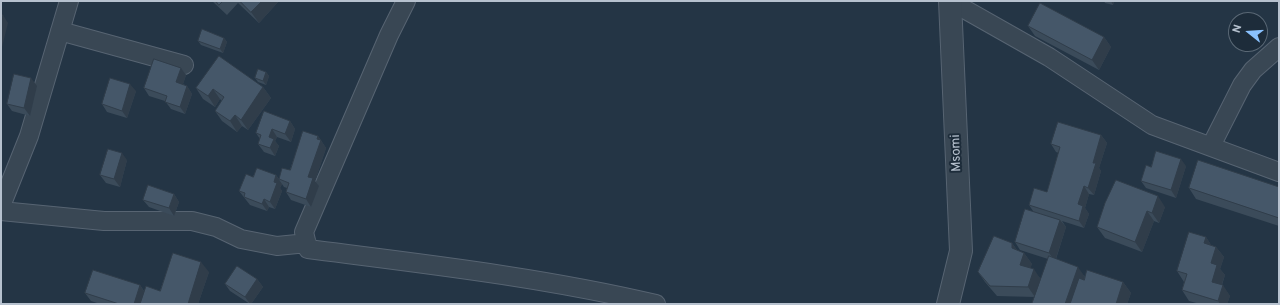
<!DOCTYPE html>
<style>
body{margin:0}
#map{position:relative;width:1280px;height:305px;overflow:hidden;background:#243545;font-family:Overpass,sans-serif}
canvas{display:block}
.frame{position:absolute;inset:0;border:2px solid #b6c1ce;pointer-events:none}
.north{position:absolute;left:1228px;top:12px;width:40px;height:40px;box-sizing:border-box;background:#1d2c3a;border:1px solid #5a6875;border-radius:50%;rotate:287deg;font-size:11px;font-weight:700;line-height:16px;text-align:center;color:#b6c1ce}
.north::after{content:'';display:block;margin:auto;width:14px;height:18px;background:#8ac2ff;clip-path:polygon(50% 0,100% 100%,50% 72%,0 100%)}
</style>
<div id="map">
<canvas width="1280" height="305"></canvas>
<div class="frame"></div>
<div class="north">N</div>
</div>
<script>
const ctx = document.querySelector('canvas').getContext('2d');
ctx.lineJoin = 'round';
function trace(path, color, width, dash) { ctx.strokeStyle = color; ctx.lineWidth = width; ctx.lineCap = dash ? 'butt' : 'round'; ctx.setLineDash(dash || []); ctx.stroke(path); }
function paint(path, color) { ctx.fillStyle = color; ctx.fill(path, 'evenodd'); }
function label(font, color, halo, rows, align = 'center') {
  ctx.font = font + ' Overpass,sans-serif'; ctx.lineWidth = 4; ctx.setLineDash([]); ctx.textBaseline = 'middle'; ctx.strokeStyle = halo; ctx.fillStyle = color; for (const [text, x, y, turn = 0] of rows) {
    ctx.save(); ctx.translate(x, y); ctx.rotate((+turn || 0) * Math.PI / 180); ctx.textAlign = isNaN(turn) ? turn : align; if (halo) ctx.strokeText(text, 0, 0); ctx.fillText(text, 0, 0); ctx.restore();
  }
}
const minor = new Path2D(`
 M 406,1 L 389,35 L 304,232 L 308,249 C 425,264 541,277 656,304
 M 950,1 L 1049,57 L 1152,125 L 1279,172
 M 60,31 L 184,65
 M 1211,146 L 1242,85 L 1253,70 L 1279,47
 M 1,206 L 29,136 L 69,1
 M 1,211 L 104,221 L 192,221 L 216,227 L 241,239 L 277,246 L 307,243`);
const tertiary = new Path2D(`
 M 948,304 L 961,251 L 950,1`);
const wall = new Path2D(`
 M 212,1 L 279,1 L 259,23 L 238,3 L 227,15 Z
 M 1104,1 L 1114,1 L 1113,5 L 1105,3 Z
 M 1028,26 L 1104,37 L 1111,47 L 1099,70 L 1035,36 Z
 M 224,38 L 227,42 L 223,53 L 201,45 L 198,41 Z
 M 181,68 L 186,75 L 183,84 L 187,86 L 192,94 L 185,114 L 171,109 L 165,101 L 149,96 L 144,88 Z
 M 266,72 L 269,76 L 266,85 L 258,82 L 255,78 Z
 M 37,86 L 30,116 L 12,111 L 7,104 Z
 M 263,87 L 271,98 L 248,130 L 242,126 L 237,132 L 222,121 L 215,111 L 222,101 L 220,99 L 215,107 L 203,99 L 196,88 Z
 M 136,91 L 127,118 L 107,112 L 102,104 Z
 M 290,121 L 295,129 L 291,142 L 277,137 L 275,141 L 279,146 L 275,156 L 264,152 L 258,144 L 260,139 L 256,133 Z
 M 1101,135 L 1107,143 L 1099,168 L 1101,171 L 1094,195 L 1089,194 L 1085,208 L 1089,214 L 1084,228 L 1062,221 L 1066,227 L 1056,259 L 1085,276 L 1123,282 L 1131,293 L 1127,304 L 1032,304 L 1035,297 L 997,296 L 985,282 L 978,272 L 1012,243 L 1017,250 L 1024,253 L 1032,264 L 1030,268 L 1041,279 L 1048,259 L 1020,250 L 1015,242 L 1033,211 L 1029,205 L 1047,192 L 1059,153 L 1056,152 L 1051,144 Z
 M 318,136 L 326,148 L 315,181 L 319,186 L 311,207 L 291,200 L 286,192 L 287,188 L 284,187 L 282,184 L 280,188 L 282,191 L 275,209 L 269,207 L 267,211 L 250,205 L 239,191 L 253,177 L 276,175 L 279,179 L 290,170 Z
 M 127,160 L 120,187 L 106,183 L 100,175 Z
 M 1186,166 L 1176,198 L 1146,188 L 1141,181 Z
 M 1279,187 L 1279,226 L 1196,199 L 1189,188 Z
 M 174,194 L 179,202 L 174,216 L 149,207 L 143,200 Z
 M 1105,203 L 1165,207 L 1159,223 L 1154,221 L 1142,252 L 1105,238 L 1097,227 Z
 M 1206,237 L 1211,245 L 1216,247 L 1224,257 L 1220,269 L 1225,275 L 1222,285 L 1230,296 L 1227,304 L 1200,304 L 1189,301 L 1182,290 L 1184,282 L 1177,271 Z
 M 209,272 L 198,304 L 100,304 L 91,301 L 85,293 L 140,285 L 144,291 L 160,291 Z
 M 257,279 L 263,287 L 251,304 L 250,304 L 230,291 L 225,284 Z`);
const shadedWall = new Path2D(`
 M 262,1 L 279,1 L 259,23 L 251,12 Z
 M 1111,1 L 1114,1 L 1113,5 Z
 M 3,15 L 8,23 L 1,51 L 1,22 Z
 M 1104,37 L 1111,47 L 1099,70 L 1092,60 Z
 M 224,38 L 227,42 L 223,53 L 220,49 Z
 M 181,68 L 186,75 L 181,90 L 176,82 Z
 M 266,72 L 269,76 L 266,85 L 263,81 Z
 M 31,78 L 37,86 L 30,116 L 24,108 Z
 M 130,84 L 136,91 L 127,118 L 122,111 Z
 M 187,86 L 192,94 L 185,114 L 180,107 Z
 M 263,87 L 271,98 L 248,130 L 241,120 Z
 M 213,89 L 220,99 L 215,107 L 208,96 Z
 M 235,115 L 242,126 L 237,132 L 230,121 Z
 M 290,121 L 295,129 L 291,142 L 285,134 Z
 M 272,129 L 277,137 L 275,141 L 279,146 L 275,156 L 270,148 L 269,137 Z
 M 1101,135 L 1107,143 L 1099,168 L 1101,171 L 1094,195 L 1088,188 L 1093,163 Z
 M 318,136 L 326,148 L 315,181 L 319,186 L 311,207 L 306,199 L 308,177 Z
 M 122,153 L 127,160 L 120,187 L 114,179 Z
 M 1181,159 L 1186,166 L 1176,198 L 1171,190 Z
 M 276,175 L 282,184 L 280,188 L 282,191 L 275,209 L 270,202 L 274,182 Z
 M 1084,186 L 1089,194 L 1085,208 L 1089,214 L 1084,228 L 1079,221 L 1078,204 Z
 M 174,194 L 179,202 L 174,216 L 169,208 Z
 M 1158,196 L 1165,207 L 1159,223 L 1152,213 Z
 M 264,199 L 269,207 L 267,211 L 262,204 Z
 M 1147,211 L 1154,221 L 1142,252 L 1135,242 Z
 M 1060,220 L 1066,227 L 1055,261 L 1049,253 Z
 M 1206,237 L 1213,248 L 1204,243 Z
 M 1012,243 L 1020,254 L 1012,248 Z
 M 1216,247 L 1224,257 L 1220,269 L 1225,275 L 1219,292 L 1212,282 L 1211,263 Z
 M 1024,253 L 1032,264 L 1028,275 L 1020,265 Z
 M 201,262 L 209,272 L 198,304 L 188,304 Z
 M 1078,267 L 1085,277 L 1076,304 L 1065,304 Z
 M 1034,269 L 1041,280 L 1035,297 L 1028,287 Z
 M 257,279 L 263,287 L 251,304 L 250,304 L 245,297 Z
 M 1123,282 L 1131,293 L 1127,304 L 1116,304 Z
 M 140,285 L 145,293 L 142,304 L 134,304 Z
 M 1223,285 L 1230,296 L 1227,304 L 1220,304 L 1218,301 Z`);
const building = new Path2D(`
 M 216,1 L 223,1 L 219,5 Z
 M 240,1 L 262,1 L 251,12 Z
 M 1040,3 L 1104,37 L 1092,60 L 1028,26 Z
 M 1,15 L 3,15 L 1,22 Z
 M 202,29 L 224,38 L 220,49 L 198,41 Z
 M 219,56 L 263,87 L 241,120 L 235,115 L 230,121 L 215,111 L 224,97 L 213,89 L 208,96 L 196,88 Z
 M 154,59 L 181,68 L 176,82 L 187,86 L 180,107 L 165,102 L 167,96 L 144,88 Z
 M 258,69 L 266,72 L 263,81 L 255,78 Z
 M 14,74 L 31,78 L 24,108 L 7,104 Z
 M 110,78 L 130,84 L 122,111 L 102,104 Z
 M 264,111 L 290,121 L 285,134 L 272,129 L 269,137 L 274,139 L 270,148 L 258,144 L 261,135 L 256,133 Z
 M 1058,122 L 1101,135 L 1093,163 L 1096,163 L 1088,188 L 1084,186 L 1078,204 L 1083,206 L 1079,221 L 1029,205 L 1034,188 L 1047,192 L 1060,147 L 1051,144 Z
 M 303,131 L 318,136 L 317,139 L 321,140 L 308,177 L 313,178 L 306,199 L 286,192 L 289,183 L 279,179 L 282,168 L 290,170 Z
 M 108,149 L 122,153 L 114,179 L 100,175 Z
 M 1156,151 L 1181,159 L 1171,190 L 1141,181 L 1146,165 L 1151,167 Z
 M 1198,160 L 1279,187 L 1279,218 L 1189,188 Z
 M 257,168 L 276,175 L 274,182 L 277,183 L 270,202 L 264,199 L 262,204 L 244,197 L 245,193 L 239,191 L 246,174 L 253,177 Z
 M 1116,180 L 1158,196 L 1152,213 L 1147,211 L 1135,242 L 1097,227 L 1105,203 Z
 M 148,185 L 174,194 L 169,208 L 143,200 Z
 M 1025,209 L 1060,220 L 1049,253 L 1015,242 Z
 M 1189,232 L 1206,237 L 1204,243 L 1216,247 L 1211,263 L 1217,265 L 1212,282 L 1223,285 L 1218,301 L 1182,290 L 1187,274 L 1177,271 Z
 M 994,236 L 1012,243 L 1012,248 L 1024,253 L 1020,265 L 1034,269 L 1028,287 L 990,286 L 978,272 Z
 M 173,253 L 201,262 L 188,304 L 140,304 L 146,286 L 160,291 Z
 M 1049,256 L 1078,267 L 1065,304 L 1032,304 Z
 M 237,266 L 257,279 L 245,297 L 225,284 Z
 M 93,270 L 140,285 L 134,304 L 119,304 L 85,293 Z
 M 1087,270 L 1123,282 L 1116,304 L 1070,304 L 1079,278 L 1084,280 Z`);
const streetNames = [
 ["Msomi",957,153,-92]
];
trace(minor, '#576472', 20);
trace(tertiary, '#576472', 24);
trace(minor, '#394754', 18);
trace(tertiary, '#394754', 22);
paint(wall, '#3b4b5a');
paint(shadedWall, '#303d4a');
paint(building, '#455769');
trace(building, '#303d4a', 1);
label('13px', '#b6c1ce', '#1d2c3a', streetNames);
</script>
